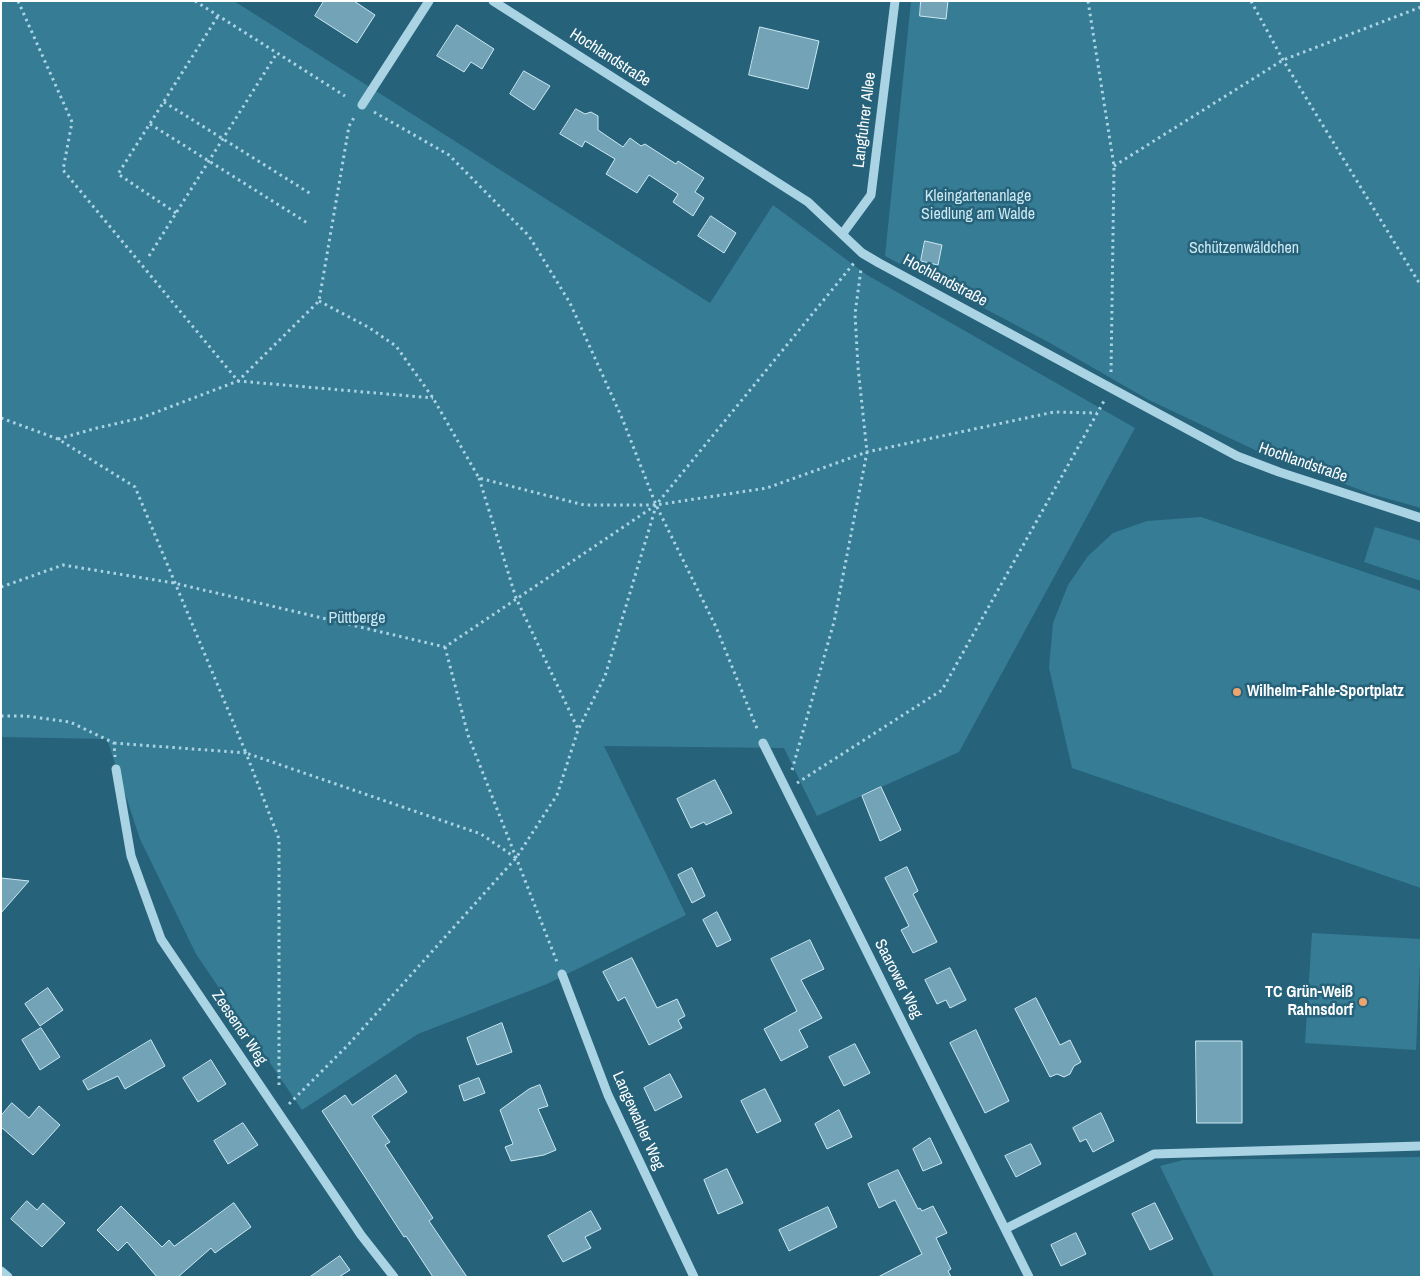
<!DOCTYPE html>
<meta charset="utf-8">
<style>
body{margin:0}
#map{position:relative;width:1422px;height:1278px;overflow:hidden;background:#26627a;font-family:"Archivo Narrow",sans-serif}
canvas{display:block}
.frame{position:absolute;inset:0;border:2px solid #fff;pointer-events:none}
</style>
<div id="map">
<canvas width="1422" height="1278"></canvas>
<div class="frame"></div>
</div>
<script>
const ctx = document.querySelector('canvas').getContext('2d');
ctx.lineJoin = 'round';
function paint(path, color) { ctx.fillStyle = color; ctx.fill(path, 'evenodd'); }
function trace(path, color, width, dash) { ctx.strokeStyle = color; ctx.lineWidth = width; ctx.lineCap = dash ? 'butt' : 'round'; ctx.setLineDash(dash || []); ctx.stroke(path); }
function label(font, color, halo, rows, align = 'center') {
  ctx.font = font + ' "Archivo Narrow",sans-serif'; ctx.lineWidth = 5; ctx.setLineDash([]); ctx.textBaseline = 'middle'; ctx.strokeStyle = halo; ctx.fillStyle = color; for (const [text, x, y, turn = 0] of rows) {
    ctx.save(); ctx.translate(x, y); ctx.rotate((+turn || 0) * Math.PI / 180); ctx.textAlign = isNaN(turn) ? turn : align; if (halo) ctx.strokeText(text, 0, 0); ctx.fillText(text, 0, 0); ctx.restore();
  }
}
const green = new Path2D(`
 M 1,1 L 234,1 L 710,303 L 773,205 L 867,275 L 1135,428 L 959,752 L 817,816 L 784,748 L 604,746 L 686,915 L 547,984 L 418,1034 L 302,1110 L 196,954 L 140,839 L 107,739 L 1,737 Z
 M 911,1 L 1421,1 L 1421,508 L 1371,494 L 1255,450 L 1149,400 L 1050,343 L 885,256 Z
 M 1201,517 L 1421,591 L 1421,888 L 1072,768 L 1049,668 L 1053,623 L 1068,585 L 1088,556 L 1113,533 L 1147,521 Z
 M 1375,527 L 1421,541 L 1421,581 L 1364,562 Z
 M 1312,933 L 1421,939 L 1416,1050 L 1305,1043 Z
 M 1421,1157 L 1421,1277 L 1214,1277 L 1160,1166 L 1183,1160 Z`);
const building = new Path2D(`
 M 324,1 L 354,1 L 375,15 L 357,43 L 315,16 Z
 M 921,1 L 948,1 L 946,19 L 920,16 Z
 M 457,25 L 494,49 L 482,69 L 471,62 L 464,72 L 437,56 Z
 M 760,27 L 819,41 L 808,89 L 749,75 Z
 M 524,71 L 550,86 L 534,110 L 510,94 Z
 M 576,109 L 585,114 L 591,112 L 598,116 L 598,130 L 623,147 L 630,138 L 641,146 L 645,144 L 676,164 L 678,161 L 704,178 L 695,192 L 704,198 L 693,216 L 673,202 L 678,194 L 649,175 L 637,193 L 606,174 L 615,159 L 585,141 L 582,147 L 560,134 Z
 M 711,216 L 736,233 L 724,253 L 698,236 Z
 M 925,241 L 942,245 L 938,265 L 921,261 Z
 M 715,780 L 732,813 L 706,825 L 704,822 L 691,828 L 677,799 Z
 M 881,787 L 901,830 L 880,841 L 862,796 Z
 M 907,867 L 918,891 L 913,894 L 937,942 L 913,953 L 901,930 L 909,926 L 885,878 Z
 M 692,868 L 705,896 L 692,903 L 678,875 Z
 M 1,878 L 29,881 L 1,913 Z
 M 717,912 L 731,940 L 717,947 L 703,920 Z
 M 810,940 L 824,969 L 801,980 L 822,1018 L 799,1030 L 808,1047 L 781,1061 L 764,1029 L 797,1011 L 771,959 Z
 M 632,958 L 657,1008 L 677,999 L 685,1016 L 678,1020 L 682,1028 L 649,1045 L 625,997 L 618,1001 L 603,972 Z
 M 950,968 L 966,1000 L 950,1008 L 946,1000 L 937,1004 L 925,980 Z
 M 48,988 L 63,1010 L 40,1026 L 25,1004 Z
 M 1036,998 L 1060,1045 L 1070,1040 L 1081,1062 L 1074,1066 L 1070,1074 L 1064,1077 L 1057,1074 L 1050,1077 L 1015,1009 Z
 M 502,1023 L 512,1052 L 477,1065 L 467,1038 Z
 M 41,1028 L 60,1057 L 40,1070 L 22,1040 Z
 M 976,1030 L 1009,1101 L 985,1113 L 950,1043 Z
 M 151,1040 L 165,1066 L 125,1089 L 118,1076 L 88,1090 L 83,1081 Z
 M 1196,1041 L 1242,1041 L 1242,1123 L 1197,1123 Z
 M 855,1044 L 870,1073 L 844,1086 L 829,1057 Z
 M 211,1060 L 226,1084 L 198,1102 L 183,1078 Z
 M 670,1074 L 682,1097 L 655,1111 L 644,1088 Z
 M 396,1075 L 407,1092 L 372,1116 L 390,1142 L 385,1145 L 433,1218 L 429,1221 L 467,1277 L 433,1277 L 406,1236 L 404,1237 L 322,1111 L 345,1095 L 352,1105 Z
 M 479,1078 L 485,1093 L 464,1101 L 459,1086 Z
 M 540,1085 L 548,1106 L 538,1109 L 556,1150 L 544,1155 L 511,1161 L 505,1147 L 513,1144 L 500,1110 L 529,1089 Z
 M 765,1089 L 781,1121 L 757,1133 L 741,1101 Z
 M 12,1103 L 29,1118 L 39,1106 L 60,1125 L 33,1155 L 1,1127 L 1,1116 Z
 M 839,1110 L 852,1137 L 827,1149 L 815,1124 Z
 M 1101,1113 L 1114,1141 L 1093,1152 L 1086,1139 L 1080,1142 L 1073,1128 Z
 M 243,1123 L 258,1145 L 228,1164 L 214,1141 Z
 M 930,1138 L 942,1163 L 923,1171 L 913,1149 Z
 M 1031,1144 L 1041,1164 L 1016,1177 L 1005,1156 Z
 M 727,1169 L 743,1203 L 718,1214 L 704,1180 Z
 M 898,1170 L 918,1209 L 920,1208 L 922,1211 L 933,1206 L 947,1233 L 936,1238 L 951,1269 L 948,1271 L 951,1277 L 878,1277 L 922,1254 L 895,1200 L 879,1208 L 868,1184 Z
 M 27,1201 L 37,1210 L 43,1203 L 65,1223 L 42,1247 L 11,1219 Z
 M 234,1203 L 251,1227 L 215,1253 L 211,1248 L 178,1277 L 157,1277 L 127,1242 L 118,1251 L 97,1230 L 121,1206 L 162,1247 L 169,1240 L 174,1246 Z
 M 1155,1203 L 1173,1239 L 1150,1250 L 1132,1214 Z
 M 828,1207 L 837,1227 L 789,1251 L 779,1230 Z
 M 591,1211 L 601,1229 L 585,1237 L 591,1248 L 563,1262 L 548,1236 Z
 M 1076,1233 L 1086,1254 L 1061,1266 L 1051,1245 Z
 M 340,1256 L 350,1270 L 339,1277 L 310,1277 Z`);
const path = new Path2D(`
 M 18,1 L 72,122 L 63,170 L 238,381 L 433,398
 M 195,1 L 345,96
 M 1088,1 L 1114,166 L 1111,374
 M 1251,1 L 1283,60 L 1421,286
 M 164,102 L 311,194
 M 374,112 L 449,155 L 529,236 L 570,303 L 622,418 L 656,505 L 716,627 L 758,731
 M 150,124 L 309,224
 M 1114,166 L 1283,60 L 1421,7
 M 176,213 L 118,174 L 218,16
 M 149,256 L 277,53
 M 319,301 L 368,327 L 396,346 L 433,398 L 479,478 L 584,505 L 656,505 L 767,488 L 867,452 L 1054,412 L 1097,413
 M 1,418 L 58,439 L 135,487 L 246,753 L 481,834 L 516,858
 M 58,439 L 97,428 L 141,418 L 238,381 L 319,301 L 349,126 L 355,116
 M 479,478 L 516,598 L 578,729
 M 1,587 L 63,565 L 174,583 L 445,647 L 656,505 L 854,263
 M 445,647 L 468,735 L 557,962
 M 1,716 L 26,716 L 70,722 L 114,743 L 115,757
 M 114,743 L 246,753 L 279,839 L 279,1087
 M 792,770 L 834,622 L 867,452 L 858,367 L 855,314 L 861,269
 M 797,783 L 942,690 L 1104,401
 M 289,1104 L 348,1045 L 516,858 L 557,795 L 578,730 L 605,676 L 656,506`);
const minor = new Path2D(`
 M 493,1 L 808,202 L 862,253 L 879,263 L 1237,456 L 1279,472 L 1421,518
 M 362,105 L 429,1
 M 843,233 L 871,195 L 895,1
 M 763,743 L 1029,1277
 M 116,769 L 131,856 L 161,939 L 361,1235 L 394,1277
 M 562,974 L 608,1095 L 694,1277
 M 1007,1228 L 1154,1154 L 1421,1146
 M 1,1271 L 8,1277`);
const markers = [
 [1237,692,5,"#eca56f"],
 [1363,1002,5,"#eca56f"]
];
const streetNames = [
 ["Hochlandstraße",610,58,33],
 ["Langfuhrer Allee",865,120,-83],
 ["Hochlandstraße",945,281,28],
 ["Hochlandstraße",1303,463,19],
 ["Saarower Weg",898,979,63],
 ["Zeesener Weg",239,1028,56],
 ["Langewahler Weg",638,1121,66]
];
const parkNames = [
 ["Kleingartenanlage",978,197],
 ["Siedlung am Walde",978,215],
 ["Schützenwäldchen",1244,249],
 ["Püttberge",357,619]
];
const poiNames = [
 ["Wilhelm-Fahle-Sportplatz",1247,692],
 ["TC Grün-Weiß",1353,993,"right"],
 ["Rahnsdorf",1353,1011,"right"]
];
paint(green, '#377c95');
paint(building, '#73a3b6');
trace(building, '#cce9f3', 1);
trace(path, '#aad4e4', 3, [2.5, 4]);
trace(minor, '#aad4e4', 9);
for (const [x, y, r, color] of markers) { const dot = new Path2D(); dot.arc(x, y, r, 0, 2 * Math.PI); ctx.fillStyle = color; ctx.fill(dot); trace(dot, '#26627a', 2); }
label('16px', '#fff', '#26627a', streetNames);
label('16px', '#cce9f3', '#26627a', parkNames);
label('bold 16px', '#fff', '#26627a', poiNames, 'left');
</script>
